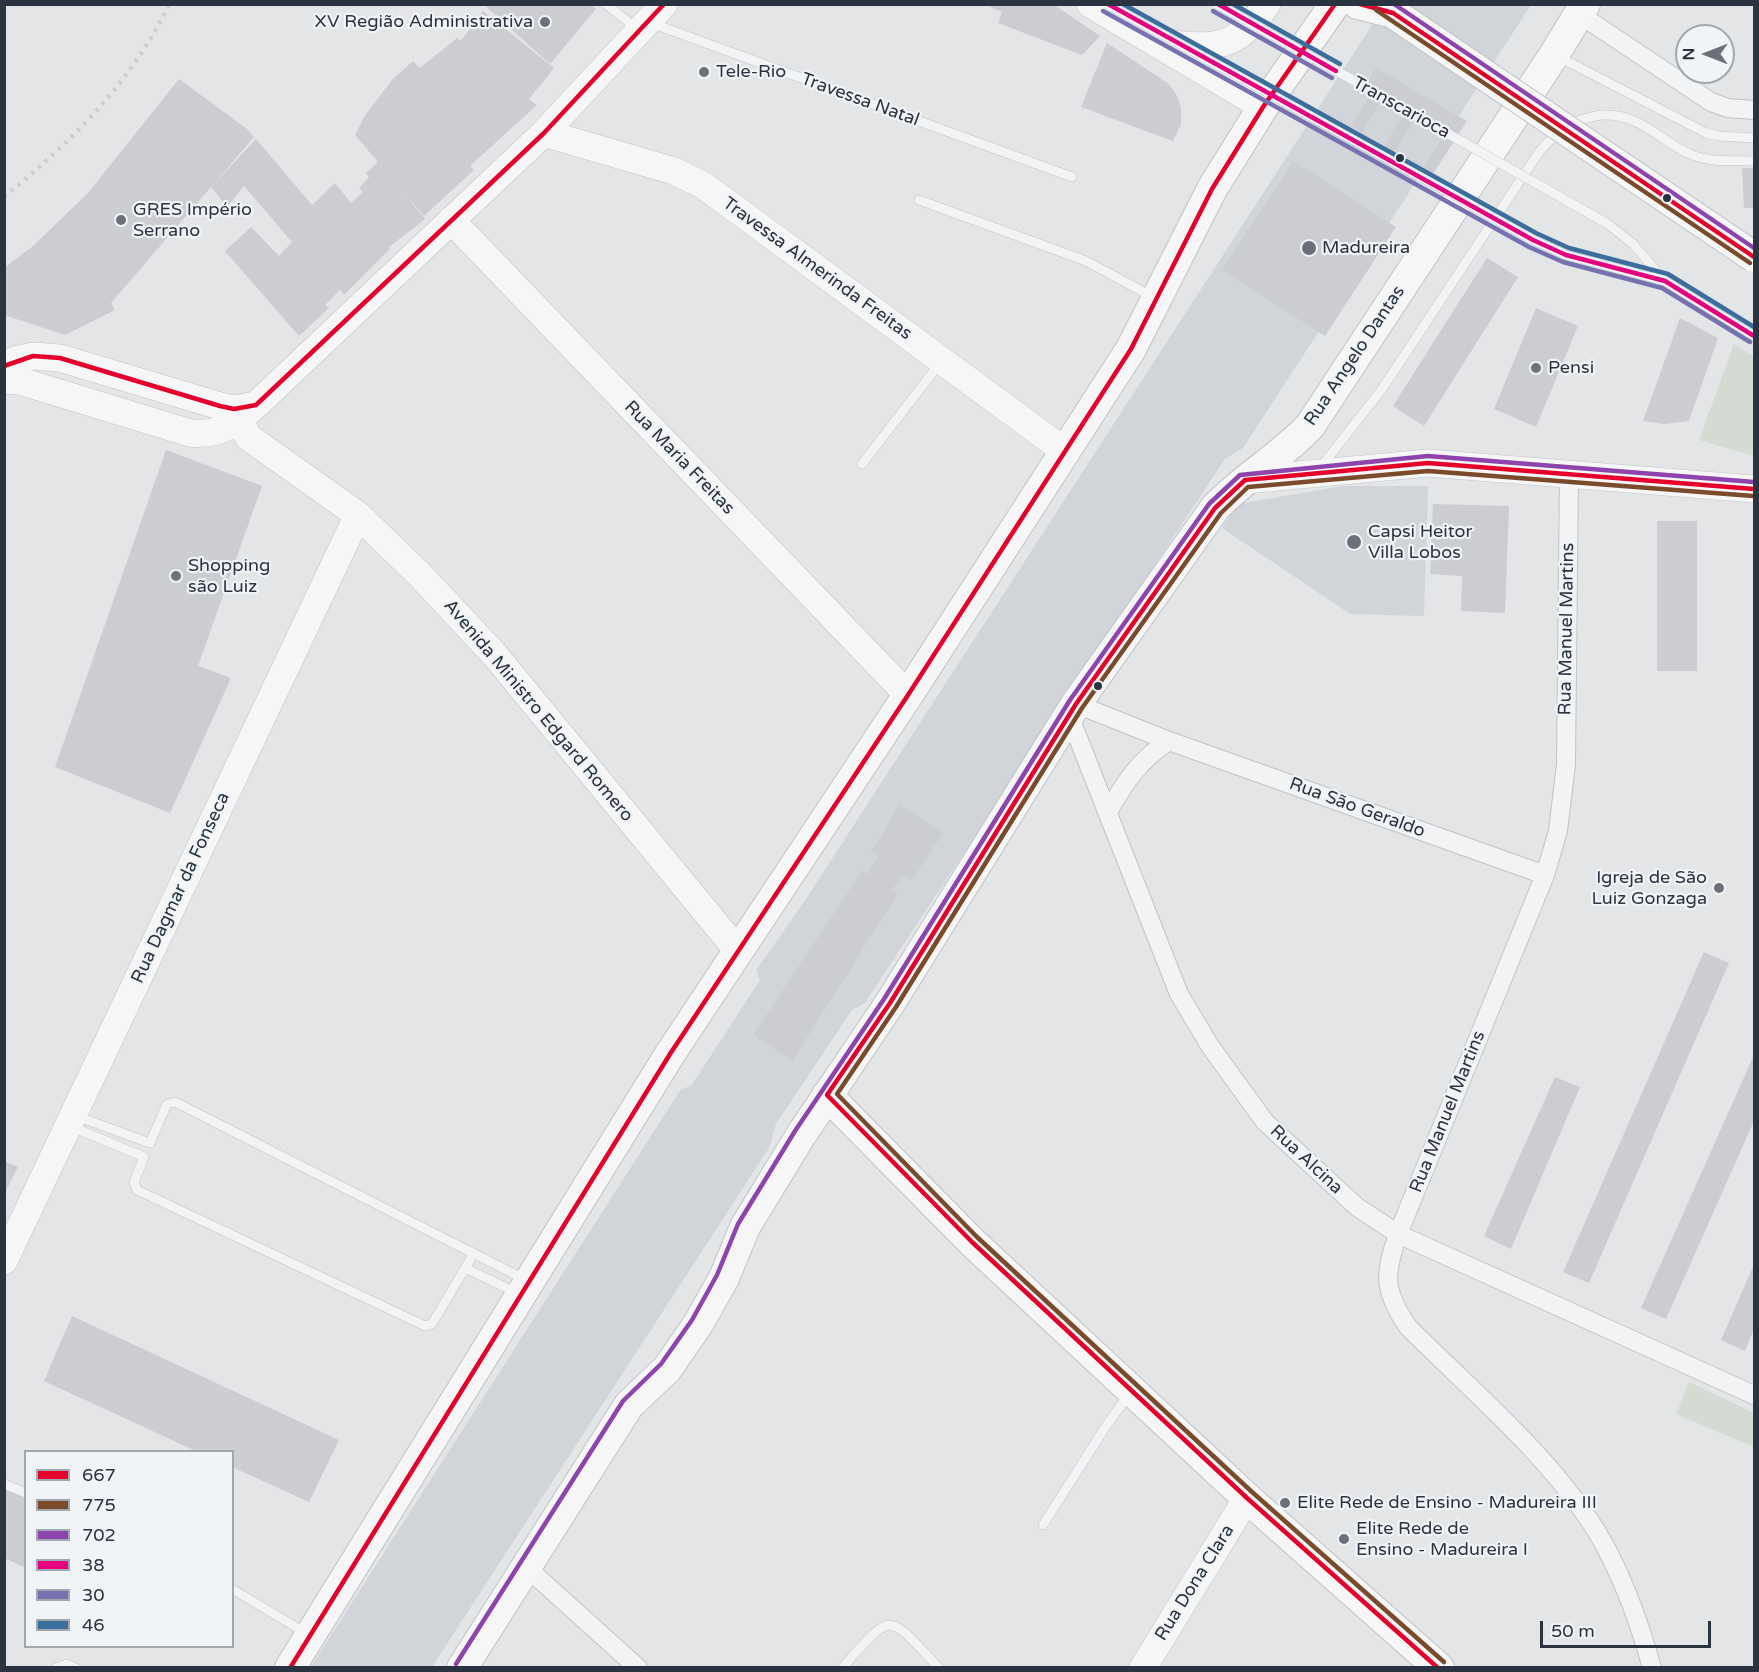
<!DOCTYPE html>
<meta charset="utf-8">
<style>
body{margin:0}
#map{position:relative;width:1759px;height:1672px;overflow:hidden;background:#e3e5e7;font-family:"Varela Round",sans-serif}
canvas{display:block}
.frame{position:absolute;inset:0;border:6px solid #2a3340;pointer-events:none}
.legend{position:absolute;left:24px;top:1450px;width:210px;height:198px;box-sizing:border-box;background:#f1f4f7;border:2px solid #a1a7ae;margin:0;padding:8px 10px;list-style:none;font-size:18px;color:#2a3340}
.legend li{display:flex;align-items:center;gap:12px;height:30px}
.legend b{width:30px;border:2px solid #a1a7ae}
.north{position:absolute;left:1675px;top:24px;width:60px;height:60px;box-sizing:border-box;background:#f1f4f7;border:2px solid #a1a7ae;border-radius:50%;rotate:270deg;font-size:16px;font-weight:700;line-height:24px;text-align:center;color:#2a3340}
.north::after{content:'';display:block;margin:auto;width:21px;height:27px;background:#6b717a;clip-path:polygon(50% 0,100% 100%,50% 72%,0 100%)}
.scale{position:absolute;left:1540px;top:1621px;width:171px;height:27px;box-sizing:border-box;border:3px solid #2a3340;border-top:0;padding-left:8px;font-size:18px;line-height:21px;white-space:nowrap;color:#2a3340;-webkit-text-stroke:4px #f1f4f7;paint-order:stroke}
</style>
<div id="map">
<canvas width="1759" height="1672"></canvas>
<div class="frame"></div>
<ul class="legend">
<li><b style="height:8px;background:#e4002b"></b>667</li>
<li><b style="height:8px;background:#7a4b2a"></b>775</li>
<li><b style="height:8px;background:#8e44ad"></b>702</li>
<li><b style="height:8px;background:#e5007d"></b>38</li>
<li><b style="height:8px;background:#7672af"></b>30</li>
<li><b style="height:8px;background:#3c6e9d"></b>46</li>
</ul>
<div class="north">N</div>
<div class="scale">50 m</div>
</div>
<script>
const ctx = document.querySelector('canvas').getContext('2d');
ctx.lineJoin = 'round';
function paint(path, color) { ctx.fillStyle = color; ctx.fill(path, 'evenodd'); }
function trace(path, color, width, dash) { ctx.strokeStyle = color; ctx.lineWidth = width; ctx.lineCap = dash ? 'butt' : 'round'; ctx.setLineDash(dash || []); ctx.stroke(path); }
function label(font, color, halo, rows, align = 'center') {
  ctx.font = font + ' "Varela Round",sans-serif'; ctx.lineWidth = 4.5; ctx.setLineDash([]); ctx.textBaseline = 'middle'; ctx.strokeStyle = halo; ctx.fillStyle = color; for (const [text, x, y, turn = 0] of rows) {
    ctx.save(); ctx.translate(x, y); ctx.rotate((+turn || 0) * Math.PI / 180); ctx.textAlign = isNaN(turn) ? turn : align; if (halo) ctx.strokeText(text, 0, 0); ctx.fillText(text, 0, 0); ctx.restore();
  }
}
const built = new Path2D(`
 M 1385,5 L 1531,5 L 1243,448 L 1225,459 L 864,1004 L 852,1010 L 776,1124 L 769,1148 L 432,1667 L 310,1668 L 681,1089 L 691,1086 L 760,980 L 756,970 L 802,905 Z
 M 1343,486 L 1428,486 L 1424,616 L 1350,614 L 1222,528 L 1238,504 Z`);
const green = new Path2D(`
 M 1734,344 L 1754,357 L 1754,456 L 1699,440 Z
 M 1689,1382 L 1754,1413 L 1754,1447 L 1676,1414 Z`);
const building = new Path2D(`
 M 483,4 L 590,4 L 596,9 L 550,64 Z
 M 983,4 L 1053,4 L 1100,36 L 1082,55 L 998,23 L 1002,12 Z
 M 483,11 L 554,68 L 529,99 L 537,105 L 470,166 L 474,170 L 424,216 L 401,190 L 425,219 L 389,247 L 390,249 L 344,295 L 340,290 L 325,305 L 329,308 L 299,336 L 225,251 L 251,227 L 279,256 L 292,242 L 244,186 L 227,207 L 211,187 L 111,303 L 115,310 L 65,335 L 4,315 L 4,268 L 33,246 L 88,193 L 179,79 L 247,129 L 254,137 L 213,185 L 256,139 L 312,205 L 335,183 L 351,203 L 363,192 L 359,188 L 369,177 L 366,173 L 378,162 L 355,135 L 364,117 L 392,80 L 413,61 L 420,68 L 457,38 L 461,41 Z
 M 1107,43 L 1169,84 L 1176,94 L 1181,107 L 1181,124 L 1173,141 L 1081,107 Z
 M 1376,68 L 1467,121 L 1431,177 L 1422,171 L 1447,129 L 1419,113 L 1394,153 L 1384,145 L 1403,115 L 1381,101 L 1362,132 L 1351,126 L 1376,87 L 1368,81 Z
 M 1293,161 L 1396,227 L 1325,336 L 1222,270 Z
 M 1742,168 L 1754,168 L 1754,208 L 1744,208 Z
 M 1487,258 L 1518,277 L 1424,426 L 1393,406 Z
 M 1536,308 L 1578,326 L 1536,427 L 1494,409 Z
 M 1680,318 L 1718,338 L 1689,421 L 1664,424 L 1643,421 Z
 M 166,450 L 262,486 L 198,666 L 231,678 L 170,813 L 55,767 Z
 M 1433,504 L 1509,506 L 1505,613 L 1461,611 L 1462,576 L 1430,574 Z
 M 1657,521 L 1697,521 L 1697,671 L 1657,671 Z
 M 900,805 L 943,833 L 912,880 L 903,874 L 892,890 L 898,894 L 792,1061 L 753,1035 L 862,871 L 868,874 L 878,857 L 871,852 Z
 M 1704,952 L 1729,963 L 1589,1283 L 1563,1272 Z
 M 1754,1055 L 1754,1121 L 1666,1319 L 1641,1308 Z
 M 1555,1077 L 1580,1087 L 1511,1249 L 1484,1236 Z
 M 4,1161 L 18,1167 L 4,1195 Z
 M 1754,1264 L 1754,1329 L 1745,1351 L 1721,1340 Z
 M 72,1316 L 339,1440 L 309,1502 L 232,1467 L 232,1452 L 198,1452 L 44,1381 Z
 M 4,1486 L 26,1496 L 26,1568 L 4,1558 Z`);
const lane = new Path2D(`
 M 606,4 L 637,29
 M 651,23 L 1072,177
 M 1557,56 L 1706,133 L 1719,136 L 1754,138
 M 1360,84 L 1415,115
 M 1412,172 L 1445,190
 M 919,200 L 1086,261 L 1153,297
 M 1665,281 L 1754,336
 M 862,464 L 940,363
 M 1321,467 L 1382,389 L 1539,152 C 1562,124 1597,105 1634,121 C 1654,129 1670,146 1690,154 C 1710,163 1733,160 1754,161
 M 76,1116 L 150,1143 L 167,1104 L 175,1102 L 524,1279
 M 70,1126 L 144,1157 L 134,1182 L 137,1190 L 425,1326 L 432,1324 L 474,1253
 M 465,1268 L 517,1293
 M 4,1484 L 26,1493
 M 1043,1525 L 1106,1426 L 1129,1394
 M 232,1589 L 306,1633
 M 56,1668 L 67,1664 L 76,1668
 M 842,1668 C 894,1610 886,1612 939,1668`);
const street = new Path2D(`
 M 1579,14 L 1711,102 L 1728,108 L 1754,110
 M 1569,474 L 1566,764 L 1558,831 L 1545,875 L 1398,1234 C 1384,1275 1383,1290 1408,1327 C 1470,1389 1551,1457 1597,1532 C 1622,1574 1639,1621 1652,1668
 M 1076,704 L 1169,741 L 1545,875
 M 1069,715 L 1179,994 L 1210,1046 L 1265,1122 L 1357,1207 L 1398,1234 L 1754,1395
 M 1108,812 C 1125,782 1140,759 1169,741
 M 525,1566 L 638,1668`);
const secondary = new Path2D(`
 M 1090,4 L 1263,107
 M 1161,43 C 1213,48 1235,52 1267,4
 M 544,133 L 674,171 L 703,185 L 1066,452
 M 451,220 L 908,695
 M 4,366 L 15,360 L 33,356 L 60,358 L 220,406 L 234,409 L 256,405
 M 4,380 L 20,381 L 190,433 C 219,436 236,424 256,405 L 544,133 L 664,4
 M 240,420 L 248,437 L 358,515 L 421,576 L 494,654 L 738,951
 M 1245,480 L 1428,463 L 1754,489
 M 4,1261 L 358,515
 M 1143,1668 L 1247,1498`);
const primary = new Path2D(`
 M 1358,4 L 1393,13
 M 827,1095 L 972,1242 L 1247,1498 L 1439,1668
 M 290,1668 L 670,1054 L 908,695 L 1131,349 L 1212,189 L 1263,107 L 1335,4
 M 462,1668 L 629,1405 L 667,1369 L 698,1324 L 724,1278 L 745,1227 L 801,1135 L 890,1003 L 1076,704 L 1215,508 C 1244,477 1281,457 1310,426 L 1554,55 L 1585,4`);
const rail = new Path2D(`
 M 4,197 C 69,144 133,81 169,4`);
const laneBridge = new Path2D(`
 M 1107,4 L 1412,172
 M 1217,4 L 1360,84
 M 1415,115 L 1608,224 L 1633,244 L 1665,281
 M 1445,190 L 1533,240 L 1566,255 L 1665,281`);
const primaryBridge = new Path2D(`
 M 1393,13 L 1754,257`);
const bus1 = new Path2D(`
 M 1360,4 L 1393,13 L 1754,257
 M 4,366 L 33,356 L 60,358 L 220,406 L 234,409 L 256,405 L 544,133 L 664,4
 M 290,1668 L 670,1054 L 908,695 L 1131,349 L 1212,189 L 1263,107 L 1335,4
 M 1438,1668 L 1247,1498 L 972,1242 L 827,1095 L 890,1003 L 1076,704 L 1215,508 L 1245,480 L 1428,463 L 1754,489`);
const bus2 = new Path2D(`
 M 1376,10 L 1750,263
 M 1444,1662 L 1252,1492 L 977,1237 L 837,1094 L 896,1007 L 1082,708 L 1221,513 L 1248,487 L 1428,471 L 1753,496`);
const bus3 = new Path2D(`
 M 1394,4 L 1754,248
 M 456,1664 L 623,1401 L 661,1364 L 692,1320 L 717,1275 L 738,1224 L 795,1131 L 884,999 L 1070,700 L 1209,504 L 1240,475 L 1428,456 L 1754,482`);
const bus4 = new Path2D(`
 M 1108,4 L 1533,240 L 1566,255 L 1665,281 L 1754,336
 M 1218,4 L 1336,71`);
const bus5 = new Path2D(`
 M 1103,11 L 1529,247 L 1563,262 L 1662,288 L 1750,342
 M 1213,11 L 1332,78`);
const bus6 = new Path2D(`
 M 1123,4 L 1536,233 L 1569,248 L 1668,274 L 1754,327
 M 1233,4 L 1340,64`);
const markers = [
 [545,22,6,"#6b717a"],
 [704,72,6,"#6b717a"],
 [1400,158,5,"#2a3340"],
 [1667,198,5,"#2a3340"],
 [121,220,6,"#6b717a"],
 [1309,248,8,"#6b717a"],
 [1536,368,6,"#6b717a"],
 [1354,542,8,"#6b717a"],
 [176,576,6,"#6b717a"],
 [1098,686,5,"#2a3340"],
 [1719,888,6,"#6b717a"],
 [1285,1503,6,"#6b717a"],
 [1344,1539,6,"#6b717a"]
];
const poiNames = [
 ["XV Região Administrativa",533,22,"right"],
 ["Tele-Rio",716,72],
 ["GRES Império",133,210],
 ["Serrano",133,231],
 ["Madureira",1322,248],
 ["Pensi",1548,368],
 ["Capsi Heitor",1368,532],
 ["Villa Lobos",1368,553],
 ["Shopping",188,566],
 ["são Luiz",188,587],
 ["Igreja de São",1707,878,"right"],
 ["Luiz Gonzaga",1707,899,"right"],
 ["Elite Rede de Ensino - Madureira III",1297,1503],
 ["Elite Rede de",1356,1529],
 ["Ensino - Madureira I",1356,1550]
];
const streetNames = [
 ["Travessa Natal",860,100,20],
 ["Transcarioca",1401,108,29],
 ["Travessa Almerinda Freitas",817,269,36],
 ["Rua Angelo Dantas",1355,356,-56],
 ["Rua Maria Freitas",679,458,46],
 ["Rua Manuel Martins",1567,629,-89],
 ["Avenida Ministro Edgard Romero",538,711,50],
 ["Rua São Geraldo",1357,808,20],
 ["Rua Dagmar da Fonseca",181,888,-65],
 ["Rua Manuel Martins",1448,1112,-68],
 ["Rua Alcina",1306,1160,43],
 ["Rua Dona Clara",1195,1583,-58]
];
paint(built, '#d1d5da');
paint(green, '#d4dbd3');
paint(building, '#cbcdd0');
trace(lane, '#c1c3c5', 10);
trace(street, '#c1c3c5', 20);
trace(secondary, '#c1c3c5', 28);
trace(primary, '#c0c2c5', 32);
trace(lane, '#f2f3f5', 9);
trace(street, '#f2f3f5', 18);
trace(secondary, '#f6f6f7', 27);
trace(primary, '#f6f6f7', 30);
trace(rail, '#cccdcf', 4.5, [3, 6]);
trace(laneBridge, '#c1c3c5', 10, []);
trace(primaryBridge, '#c0c2c5', 32, []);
trace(laneBridge, '#f2f3f5', 9);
trace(primaryBridge, '#f6f6f7', 30);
trace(bus1, '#e4002b', 4.5);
trace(bus2, '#7a4b2a', 4.5);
trace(bus3, '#8e44ad', 4.5);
trace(bus4, '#e5007d', 4.5);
trace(bus5, '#7672af', 4.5);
trace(bus6, '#3c6e9d', 4.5);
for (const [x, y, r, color] of markers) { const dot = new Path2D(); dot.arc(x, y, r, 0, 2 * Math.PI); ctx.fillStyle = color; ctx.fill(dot); trace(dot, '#f1f4f7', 2); }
label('18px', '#2a3340', '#f1f4f7', poiNames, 'left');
label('18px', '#2a3340', '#f1f4f7', streetNames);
</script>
